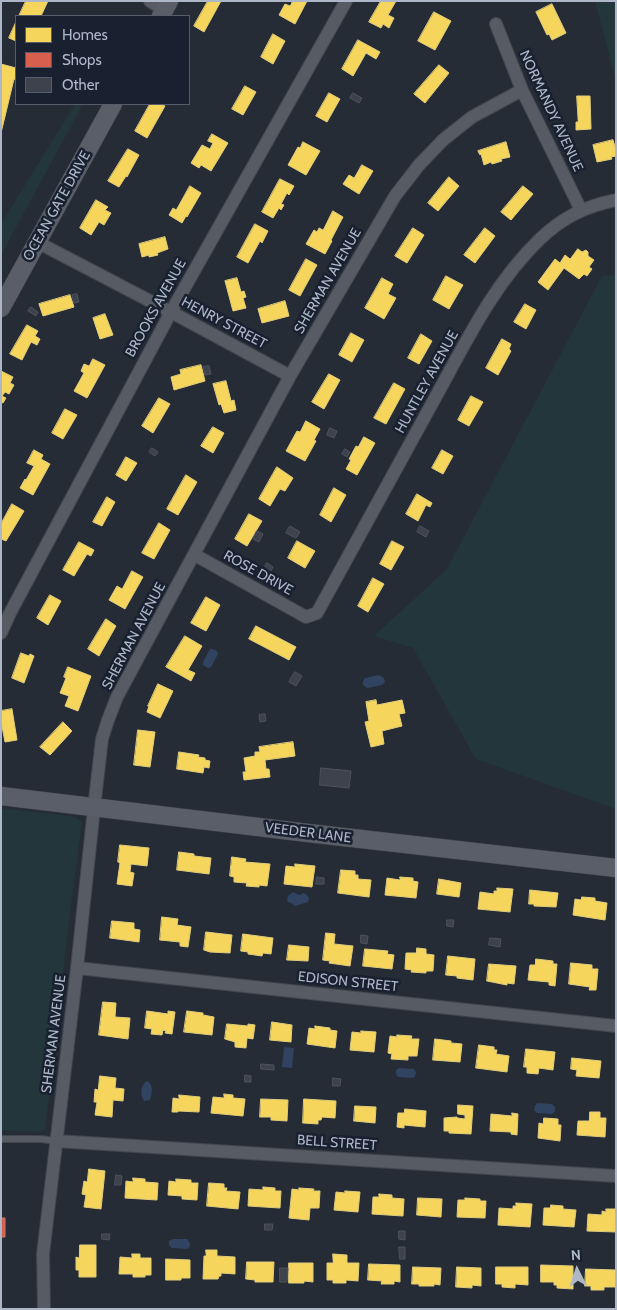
<!DOCTYPE html>
<style>
body{margin:0}
#map{position:relative;width:617px;height:1310px;overflow:hidden;background:#262c36;font-family:Cabin,sans-serif}
canvas{display:block}
.frame{position:absolute;inset:0;border:2px solid #aeb7c8;pointer-events:none}
.legend{position:absolute;left:15px;top:15px;width:175px;height:90px;box-sizing:border-box;background:#192130;border:1px solid #555d6d;margin:0;padding:6px 9px;list-style:none;font-size:15px;color:#aeb7c8}
.legend li{display:flex;align-items:center;gap:10px;height:25px}
.legend b{width:25px;border:1px solid #555d6d}
.north{position:absolute;left:552px;top:1245px;width:50px;height:50px;-webkit-text-stroke:4px #192130;paint-order:stroke;rotate:356deg;font-size:14px;font-weight:700;line-height:20px;text-align:center;color:#aeb7c8}
.north::after{content:'';display:block;margin:auto;width:18px;height:22px;background:#aeb7c8;clip-path:polygon(50% 0,100% 100%,50% 72%,0 100%)}
</style>
<div id="map">
<canvas width="617" height="1310"></canvas>
<div class="frame"></div>
<ul class="legend">
<li><b style="height:14px;background:#f6d55c"></b>Homes</li>
<li><b style="height:14px;background:#d6604d"></b>Shops</li>
<li><b style="height:14px;background:#3d424c"></b>Other</li>
</ul>
<div class="north">N</div>
</div>
<script>
const ctx = document.querySelector('canvas').getContext('2d');
ctx.lineJoin = 'round';
function paint(path, color) { ctx.fillStyle = color; ctx.fill(path, 'evenodd'); }
function trace(path, color, width, dash) { ctx.strokeStyle = color; ctx.lineWidth = width; ctx.lineCap = dash ? 'butt' : 'round'; ctx.setLineDash(dash || []); ctx.stroke(path); }
function label(font, color, halo, rows, align = 'center') {
  ctx.font = font + ' Cabin,sans-serif'; ctx.lineWidth = 5; ctx.setLineDash([]); ctx.textBaseline = 'middle'; ctx.strokeStyle = halo; ctx.fillStyle = color; for (const [text, x, y, turn = 0] of rows) {
    ctx.save(); ctx.translate(x, y); ctx.rotate((+turn || 0) * Math.PI / 180); ctx.textAlign = isNaN(turn) ? turn : align; if (halo) ctx.strokeText(text, 0, 0); ctx.fillText(text, 0, 0); ctx.restore();
  }
}
const green = new Path2D(`
 M 595,1 L 616,1 L 616,81 Z
 M 75,104 L 83,104 L 1,255 L 1,224 Z
 M 616,275 L 616,809 L 476,759 L 413,648 L 374,636 L 447,569 L 602,276 Z
 M 1,808 L 76,817 L 82,823 L 70,912 L 45,1129 L 40,1132 L 1,1130 Z`);
const water = new Path2D(`
 M 210,649 L 212,649 L 217,651 L 218,654 L 211,667 L 208,668 L 203,665 L 203,662 Z
 M 379,675 L 384,678 L 385,682 L 382,685 L 367,688 L 363,685 L 363,681 L 365,678 Z
 M 293,892 L 299,895 L 304,893 L 306,894 L 309,898 L 308,902 L 295,906 L 291,903 L 288,902 L 287,900 L 288,896 Z
 M 284,1047 L 294,1048 L 292,1068 L 282,1067 Z
 M 399,1068 L 414,1069 L 416,1072 L 415,1076 L 413,1078 L 398,1077 L 396,1074 L 396,1070 Z
 M 147,1081 C 154,1084 152,1094 150,1100 L 144,1101 C 140,1096 140,1084 147,1081 Z
 M 537,1103 L 552,1104 L 555,1107 L 555,1111 L 552,1114 L 537,1113 L 534,1110 L 535,1106 Z
 M 173,1239 L 187,1239 L 190,1243 L 190,1246 L 187,1249 L 172,1248 L 169,1245 L 169,1241 Z`);
const homes = new Path2D(`
 M 26,1 L 48,1 L 41,16 L 19,16 Z
 M 208,1 L 221,1 L 204,32 L 194,26 Z
 M 293,1 L 307,1 L 295,24 L 279,15 L 285,4 L 290,6 Z
 M 381,1 L 396,1 L 388,15 L 394,18 L 389,28 L 383,24 L 381,28 L 369,22 Z
 M 552,4 L 566,33 L 552,40 L 549,34 L 547,35 L 536,12 Z
 M 434,12 L 451,21 L 435,50 L 418,41 Z
 M 16,22 L 16,41 L 9,38 Z
 M 273,34 L 285,41 L 273,64 L 261,57 Z
 M 358,40 L 380,52 L 376,59 L 366,53 L 353,76 L 342,69 Z
 M 1,64 L 16,68 L 16,80 L 14,79 L 1,133 Z
 M 439,65 L 449,73 L 425,103 L 414,94 Z
 M 245,86 L 256,92 L 243,115 L 232,109 Z
 M 329,93 L 340,99 L 327,122 L 316,116 Z
 M 577,96 L 590,96 L 591,129 L 576,130 L 576,122 L 578,122 Z
 M 150,104 L 160,104 L 165,106 L 147,138 L 135,131 Z
 M 212,134 L 228,143 L 211,171 L 201,165 L 199,168 L 191,163 L 202,145 L 210,149 L 213,143 L 208,141 Z
 M 613,140 L 616,150 L 616,156 L 611,157 L 612,159 L 597,162 L 593,145 Z
 M 303,142 L 320,151 L 306,175 L 288,165 L 298,147 L 300,148 Z
 M 506,142 L 510,157 L 501,159 L 502,161 L 492,164 L 491,162 L 484,165 L 481,154 L 480,155 L 478,151 Z
 M 128,149 L 139,155 L 127,177 L 126,176 L 119,187 L 108,181 Z
 M 362,165 L 373,171 L 359,194 L 343,184 L 349,175 L 354,178 Z
 M 449,177 L 459,186 L 438,211 L 428,203 Z
 M 280,179 L 294,186 L 289,195 L 287,193 L 281,204 L 284,205 L 281,210 L 279,208 L 273,218 L 262,212 Z
 M 190,186 L 201,193 L 187,217 L 186,216 L 182,223 L 169,215 L 173,208 L 176,210 Z
 M 523,186 L 533,194 L 511,220 L 501,212 Z
 M 96,200 L 108,207 L 105,210 L 111,213 L 104,225 L 99,222 L 91,235 L 80,228 Z
 M 333,211 L 343,217 L 331,240 L 332,241 L 325,254 L 306,244 L 314,230 L 317,232 L 319,228 L 323,230 Z
 M 255,224 L 268,231 L 262,243 L 260,241 L 248,263 L 237,257 Z
 M 413,228 L 424,235 L 407,263 L 395,256 Z
 M 485,228 L 495,236 L 475,263 L 464,255 Z
 M 165,237 L 168,249 L 157,253 L 158,255 L 149,257 L 149,255 L 142,257 L 139,244 Z
 M 578,249 L 582,252 L 586,250 L 588,252 L 588,256 L 594,260 L 589,267 L 592,269 L 587,276 L 584,274 L 579,279 L 564,268 L 548,290 L 538,282 L 555,259 L 560,263 L 565,255 L 570,259 Z
 M 306,259 L 317,265 L 300,296 L 289,290 Z
 M 446,276 L 463,285 L 449,309 L 433,300 Z
 M 237,278 L 241,292 L 244,291 L 246,297 L 243,298 L 246,308 L 233,311 L 225,281 Z
 M 382,278 L 393,284 L 388,294 L 396,298 L 384,319 L 365,308 Z
 M 70,295 L 74,307 L 43,316 L 39,304 Z
 M 285,301 L 289,316 L 262,323 L 258,309 Z
 M 525,304 L 536,310 L 526,329 L 514,322 Z
 M 105,314 L 113,335 L 100,339 L 93,318 Z
 M 27,325 L 38,331 L 35,336 L 40,339 L 37,345 L 31,342 L 22,360 L 10,354 Z
 M 351,333 L 364,340 L 352,362 L 339,355 Z
 M 421,334 L 432,341 L 419,364 L 408,358 Z
 M 502,339 L 511,344 L 509,349 L 511,351 L 498,375 L 486,368 Z
 M 93,359 L 105,365 L 87,398 L 74,391 L 84,373 L 81,371 L 84,364 L 89,366 Z
 M 201,365 L 205,381 L 174,390 L 171,377 L 181,374 L 180,370 Z
 M 1,371 L 13,377 L 10,383 L 14,385 L 9,394 L 5,392 L 2,396 L 6,398 L 3,403 L 1,402 Z
 M 329,374 L 340,380 L 324,409 L 312,402 Z
 M 226,381 L 231,401 L 234,400 L 236,410 L 224,413 L 221,404 L 219,405 L 213,384 Z
 M 394,383 L 405,389 L 386,424 L 374,418 Z
 M 471,396 L 483,402 L 469,426 L 458,420 Z
 M 159,398 L 170,404 L 153,433 L 142,426 Z
 M 65,409 L 77,415 L 63,439 L 52,433 Z
 M 306,421 L 320,429 L 314,440 L 316,441 L 305,461 L 286,451 L 297,431 L 300,432 Z
 M 213,427 L 224,433 L 213,453 L 201,446 Z
 M 364,437 L 375,443 L 357,475 L 346,469 L 351,460 L 349,459 L 356,446 L 358,447 Z
 M 34,450 L 43,455 L 41,459 L 50,464 L 33,495 L 20,488 L 25,479 L 26,480 L 34,466 L 27,463 Z
 M 442,450 L 453,456 L 443,474 L 432,468 Z
 M 126,457 L 137,463 L 126,481 L 116,475 Z
 M 277,467 L 293,478 L 285,491 L 280,489 L 270,506 L 259,499 Z
 M 186,475 L 197,482 L 178,515 L 167,509 Z
 M 334,488 L 346,495 L 331,522 L 320,515 Z
 M 417,494 L 432,503 L 430,507 L 426,505 L 418,521 L 406,514 Z
 M 107,497 L 115,502 L 102,526 L 93,522 Z
 M 12,504 L 24,511 L 6,541 L 1,539 L 1,524 Z
 M 249,514 L 262,521 L 247,546 L 235,539 Z
 M 159,523 L 170,530 L 154,559 L 142,553 Z
 M 297,541 L 315,551 L 305,568 L 288,558 Z
 M 392,541 L 404,547 L 391,570 L 380,564 Z
 M 79,542 L 94,550 L 91,556 L 87,554 L 74,576 L 63,570 Z
 M 132,571 L 143,577 L 125,609 L 109,600 L 117,586 L 122,589 Z
 M 373,578 L 384,584 L 368,612 L 358,606 Z
 M 50,595 L 61,601 L 48,625 L 37,618 Z
 M 206,597 L 220,605 L 206,631 L 191,623 Z
 M 106,619 L 116,626 L 99,656 L 88,649 Z
 M 256,626 L 296,647 L 289,660 L 249,639 Z
 M 185,636 L 202,646 L 188,670 L 195,673 L 191,681 L 166,667 Z
 M 21,653 L 29,656 L 30,654 L 34,656 L 24,683 L 12,678 Z
 M 68,667 L 91,676 L 78,711 L 65,706 L 69,696 L 60,693 L 66,678 L 64,677 Z
 M 158,684 L 173,691 L 160,718 L 147,712 L 149,706 L 148,706 Z
 M 376,700 L 377,705 L 402,700 L 405,713 L 399,714 L 402,726 L 382,731 L 384,744 L 371,747 L 365,722 L 369,721 L 366,702 Z
 M 12,709 L 17,740 L 5,742 L 1,721 L 1,711 Z
 M 63,722 L 72,731 L 50,755 L 40,747 Z
 M 138,730 L 155,732 L 150,767 L 134,765 Z
 M 293,742 L 295,756 L 265,760 L 266,769 L 269,769 L 270,777 L 244,780 L 243,772 L 246,772 L 244,758 L 255,756 L 255,752 L 260,752 L 259,747 Z
 M 179,752 L 199,755 L 198,757 L 205,758 L 205,760 L 210,761 L 209,768 L 204,767 L 203,773 L 177,769 Z
 M 120,845 L 149,848 L 147,866 L 131,864 L 130,872 L 134,873 L 132,886 L 117,884 L 120,863 L 118,862 Z
 M 179,852 L 194,854 L 194,856 L 211,858 L 209,874 L 177,870 Z
 M 232,857 L 246,859 L 245,862 L 270,864 L 267,886 L 259,885 L 259,887 L 246,886 L 247,883 L 234,882 L 234,877 L 230,876 Z
 M 295,864 L 315,866 L 312,887 L 284,884 L 286,866 L 295,867 Z
 M 341,870 L 355,871 L 355,875 L 358,875 L 358,879 L 371,880 L 369,897 L 338,893 Z
 M 400,877 L 413,878 L 413,881 L 418,882 L 416,898 L 385,895 L 387,878 L 400,880 Z
 M 439,879 L 461,883 L 459,897 L 437,894 Z
 M 497,888 L 513,889 L 510,912 L 478,909 L 480,892 L 494,894 L 494,891 L 497,891 Z
 M 530,890 L 558,893 L 556,907 L 534,906 L 534,904 L 529,904 Z
 M 582,897 L 595,898 L 595,901 L 607,903 L 605,920 L 573,915 L 575,899 L 581,900 Z
 M 162,917 L 178,919 L 177,925 L 191,927 L 188,947 L 180,946 L 180,942 L 160,940 Z
 M 112,921 L 134,923 L 134,929 L 140,930 L 139,942 L 110,938 Z
 M 206,932 L 232,935 L 230,953 L 210,952 L 204,950 Z
 M 326,933 L 335,934 L 334,944 L 353,946 L 350,966 L 329,963 L 330,961 L 323,960 Z
 M 243,934 L 273,938 L 271,954 L 263,953 L 262,956 L 248,954 L 248,952 L 241,951 Z
 M 289,945 L 309,947 L 308,961 L 287,960 Z
 M 417,948 L 426,949 L 426,954 L 434,955 L 433,971 L 426,971 L 426,973 L 411,972 L 412,970 L 405,969 L 406,953 L 416,953 Z
 M 365,949 L 388,951 L 387,954 L 394,955 L 392,969 L 363,966 Z
 M 448,956 L 475,959 L 473,980 L 457,978 L 457,976 L 446,975 Z
 M 536,959 L 553,961 L 553,964 L 557,964 L 555,986 L 549,985 L 549,982 L 528,980 L 530,965 L 535,965 Z
 M 571,963 L 592,965 L 592,969 L 598,969 L 596,990 L 589,990 L 590,987 L 569,984 Z
 M 489,964 L 516,966 L 514,984 L 507,983 L 507,985 L 487,981 Z
 M 103,1002 L 116,1003 L 115,1017 L 130,1018 L 128,1039 L 99,1035 Z
 M 147,1011 L 168,1014 L 168,1011 L 175,1012 L 172,1034 L 165,1033 L 166,1031 L 163,1030 L 162,1035 L 151,1034 L 152,1029 L 145,1028 Z
 M 187,1011 L 203,1013 L 203,1015 L 214,1017 L 212,1035 L 184,1032 Z
 M 272,1022 L 292,1025 L 291,1042 L 270,1040 Z
 M 227,1024 L 248,1026 L 248,1024 L 255,1025 L 253,1039 L 247,1038 L 246,1048 L 235,1047 L 235,1042 L 225,1039 Z
 M 315,1026 L 330,1028 L 330,1030 L 337,1031 L 335,1048 L 307,1044 L 309,1028 L 315,1029 Z
 M 361,1031 L 376,1032 L 374,1052 L 350,1050 L 352,1032 L 361,1033 Z
 M 397,1035 L 412,1036 L 411,1039 L 419,1039 L 417,1056 L 408,1056 L 408,1060 L 391,1059 L 392,1054 L 388,1053 L 390,1036 L 397,1037 Z
 M 435,1039 L 451,1041 L 451,1043 L 462,1044 L 460,1062 L 433,1060 Z
 M 479,1045 L 494,1047 L 494,1050 L 497,1050 L 496,1054 L 509,1056 L 507,1072 L 476,1068 Z
 M 526,1049 L 555,1052 L 553,1070 L 539,1068 L 538,1074 L 527,1073 L 527,1067 L 524,1067 Z
 M 572,1058 L 601,1061 L 599,1078 L 576,1076 L 577,1070 L 571,1069 Z
 M 100,1076 L 116,1078 L 115,1088 L 124,1089 L 123,1101 L 113,1100 L 112,1117 L 95,1115 L 97,1102 L 94,1102 L 95,1089 L 98,1090 Z
 M 224,1094 L 233,1095 L 233,1098 L 245,1099 L 243,1116 L 211,1113 L 213,1097 L 224,1098 Z
 M 179,1095 L 200,1097 L 199,1112 L 178,1111 L 178,1112 L 172,1112 L 173,1098 L 179,1099 Z
 M 261,1099 L 288,1100 L 287,1121 L 271,1120 L 271,1117 L 260,1117 Z
 M 304,1099 L 336,1101 L 335,1118 L 322,1117 L 321,1120 L 318,1120 L 318,1124 L 303,1123 Z
 M 458,1105 L 473,1106 L 471,1134 L 449,1133 L 449,1131 L 444,1131 L 444,1118 L 457,1117 L 457,1118 L 465,1119 L 465,1115 L 458,1114 Z
 M 355,1106 L 376,1107 L 375,1123 L 354,1121 Z
 M 405,1109 L 426,1111 L 425,1127 L 404,1125 L 404,1128 L 397,1127 L 398,1113 L 404,1113 Z
 M 590,1112 L 600,1112 L 600,1118 L 606,1118 L 605,1137 L 577,1135 L 578,1121 L 589,1121 Z
 M 512,1113 L 518,1114 L 517,1135 L 511,1134 L 511,1132 L 490,1131 L 491,1114 L 512,1116 Z
 M 544,1118 L 558,1119 L 558,1125 L 561,1125 L 560,1141 L 538,1138 L 539,1123 L 543,1124 Z
 M 89,1169 L 105,1171 L 101,1209 L 84,1207 L 86,1195 L 82,1194 L 84,1181 L 87,1182 Z
 M 133,1178 L 145,1179 L 145,1182 L 158,1183 L 157,1200 L 125,1198 L 126,1181 L 133,1182 Z
 M 176,1179 L 191,1180 L 191,1183 L 198,1183 L 197,1200 L 182,1199 L 182,1196 L 168,1195 L 169,1181 L 176,1182 Z
 M 209,1183 L 224,1184 L 224,1188 L 227,1188 L 226,1191 L 240,1192 L 238,1209 L 207,1206 Z
 M 263,1187 L 275,1188 L 275,1191 L 281,1191 L 280,1208 L 248,1206 L 249,1189 L 263,1190 Z
 M 299,1188 L 314,1189 L 313,1191 L 320,1191 L 319,1208 L 310,1208 L 309,1220 L 289,1218 L 292,1189 L 299,1190 Z
 M 345,1191 L 360,1192 L 358,1212 L 334,1210 L 336,1192 L 345,1193 Z
 M 379,1194 L 392,1195 L 392,1198 L 404,1199 L 403,1216 L 372,1214 L 373,1197 L 379,1197 Z
 M 418,1198 L 442,1199 L 441,1217 L 417,1215 Z
 M 465,1198 L 480,1199 L 480,1201 L 486,1201 L 485,1218 L 457,1217 L 458,1200 L 465,1200 Z
 M 516,1203 L 532,1204 L 530,1227 L 498,1225 L 499,1208 L 513,1209 L 513,1206 L 516,1206 Z
 M 551,1205 L 563,1206 L 563,1209 L 576,1210 L 574,1227 L 543,1225 L 544,1208 L 550,1208 Z
 M 606,1209 L 616,1209 L 616,1232 L 587,1231 L 588,1214 L 602,1215 L 602,1211 L 606,1212 Z
 M 80,1245 L 96,1245 L 96,1277 L 79,1277 L 79,1270 L 76,1270 L 76,1257 L 79,1258 Z
 M 206,1250 L 217,1250 L 217,1256 L 235,1257 L 235,1274 L 221,1273 L 221,1276 L 219,1276 L 218,1279 L 203,1279 L 204,1256 L 206,1256 Z
 M 132,1254 L 140,1254 L 140,1258 L 151,1258 L 151,1275 L 145,1275 L 145,1277 L 133,1277 L 133,1274 L 119,1274 L 120,1257 L 132,1258 Z
 M 333,1254 L 347,1255 L 347,1263 L 359,1263 L 358,1281 L 346,1280 L 346,1283 L 333,1283 L 333,1280 L 327,1280 L 327,1263 L 333,1263 Z
 M 166,1259 L 190,1260 L 190,1278 L 181,1278 L 181,1280 L 166,1280 Z
 M 247,1262 L 274,1262 L 273,1282 L 255,1282 L 255,1280 L 246,1279 Z
 M 289,1263 L 313,1263 L 313,1282 L 304,1281 L 304,1283 L 289,1283 Z
 M 369,1264 L 400,1265 L 400,1282 L 394,1281 L 394,1284 L 381,1284 L 382,1281 L 368,1280 Z
 M 541,1265 L 573,1266 L 573,1289 L 557,1288 L 557,1285 L 554,1285 L 554,1282 L 541,1282 Z
 M 413,1267 L 441,1268 L 440,1285 L 434,1284 L 434,1286 L 419,1286 L 419,1284 L 412,1284 Z
 M 457,1267 L 481,1268 L 481,1286 L 472,1285 L 472,1288 L 456,1287 Z
 M 496,1267 L 528,1267 L 528,1285 L 515,1284 L 515,1288 L 502,1287 L 502,1284 L 496,1284 Z
 M 586,1269 L 616,1270 L 616,1287 L 604,1287 L 604,1290 L 591,1290 L 591,1286 L 585,1286 Z`);
const shops = new Path2D(`
 M 1,1218 L 5,1218 L 5,1237 L 1,1237 Z`);
const building = new Path2D(`
 M 353,93 L 362,98 L 359,103 L 350,98 Z
 M 77,294 L 79,302 L 74,303 L 72,295 Z
 M 31,307 L 38,312 L 36,316 L 28,311 Z
 M 209,366 L 211,374 L 205,375 L 203,367 Z
 M 330,428 L 337,431 L 334,438 L 327,435 Z
 M 152,448 L 158,452 L 155,456 L 149,452 Z
 M 345,449 L 350,452 L 347,457 L 342,454 Z
 M 290,526 L 300,532 L 296,538 L 286,533 Z
 M 420,526 L 429,531 L 426,537 L 417,532 Z
 M 257,531 L 263,534 L 259,542 L 253,539 Z
 M 267,563 L 273,567 L 268,576 L 262,573 Z
 M 295,672 L 302,676 L 296,686 L 289,682 Z
 M 265,714 L 266,721 L 260,722 L 259,715 Z
 M 321,768 L 351,771 L 349,788 L 320,785 Z
 M 317,877 L 324,878 L 324,884 L 316,884 Z
 M 447,920 L 454,920 L 453,927 L 447,926 Z
 M 361,935 L 368,936 L 367,944 L 361,943 Z
 M 490,938 L 501,939 L 500,947 L 489,945 Z
 M 261,1064 L 274,1065 L 274,1070 L 261,1069 Z
 M 245,1075 L 251,1076 L 251,1082 L 245,1082 Z
 M 333,1078 L 341,1079 L 340,1086 L 333,1086 Z
 M 116,1175 L 122,1176 L 121,1185 L 115,1185 Z
 M 265,1224 L 273,1224 L 272,1230 L 265,1230 Z
 M 399,1231 L 405,1231 L 405,1240 L 399,1239 Z
 M 102,1234 L 110,1234 L 109,1240 L 102,1239 Z
 M 399,1247 L 405,1247 L 405,1259 L 400,1259 Z
 M 280,1268 L 288,1268 L 287,1282 L 280,1282 Z`);
const lane = new Path2D(`
 M 1,1139 L 41,1139 L 56,1141`);
const street = new Path2D(`
 M 150,1 L 164,10
 M 496,24 L 522,90 L 581,210
 M 37,242 L 171,312 L 290,376
 M 195,555 L 306,617 L 317,613 C 356,542 395,471 434,400 C 465,344 493,284 540,239 C 562,218 585,206 616,200
 M 1,633 L 10,613 L 171,312 L 346,1
 M 77,968 L 616,1026
 M 56,1141 L 616,1176
 M 44,1309 L 43,1254 L 77,968 L 94,808 L 102,739 L 108,720 L 117,697 L 290,376 L 395,196 L 419,165 L 443,140 L 472,117 L 522,90`);
const secondary = new Path2D(`
 M 161,16 L 169,1
 M 1,308 L 113,104
 M 1,796 L 308,833 L 616,868`);
const streetNames = [
 ["NORMANDY AVENUE",551,111,65],
 ["OCEAN GATE DRIVE",57,206,-61],
 ["SHERMAN AVENUE",328,281,-60],
 ["BROOKS AVENUE",156,308,-61],
 ["HENRY STREET",224,323,28],
 ["HUNTLEY AVENUE",427,382,-61],
 ["ROSE DRIVE",258,573,29],
 ["SHERMAN AVENUE",134,636,-62],
 ["VEEDER LANE",308,833,7],
 ["EDISON STREET",348,982,6],
 ["SHERMAN AVENUE",54,1034,-83],
 ["BELL STREET",337,1143,4]
];
paint(green, '#23363c');
paint(water, '#304361');
paint(homes, '#f6d55c');
trace(homes, '#e0cc7c', 1);
paint(shops, '#d6604d');
trace(shops, '#ca7a72', 1);
paint(building, '#3d424c');
trace(building, '#4d535e', 1);
trace(lane, '#42474e', 8);
trace(street, '#42474e', 14);
trace(secondary, '#42474e', 19);
trace(lane, '#565b64', 6);
trace(street, '#565b64', 12);
trace(secondary, '#5a5e68', 18);
label('14px', '#aeb7c8', '#192130', streetNames);
</script>
